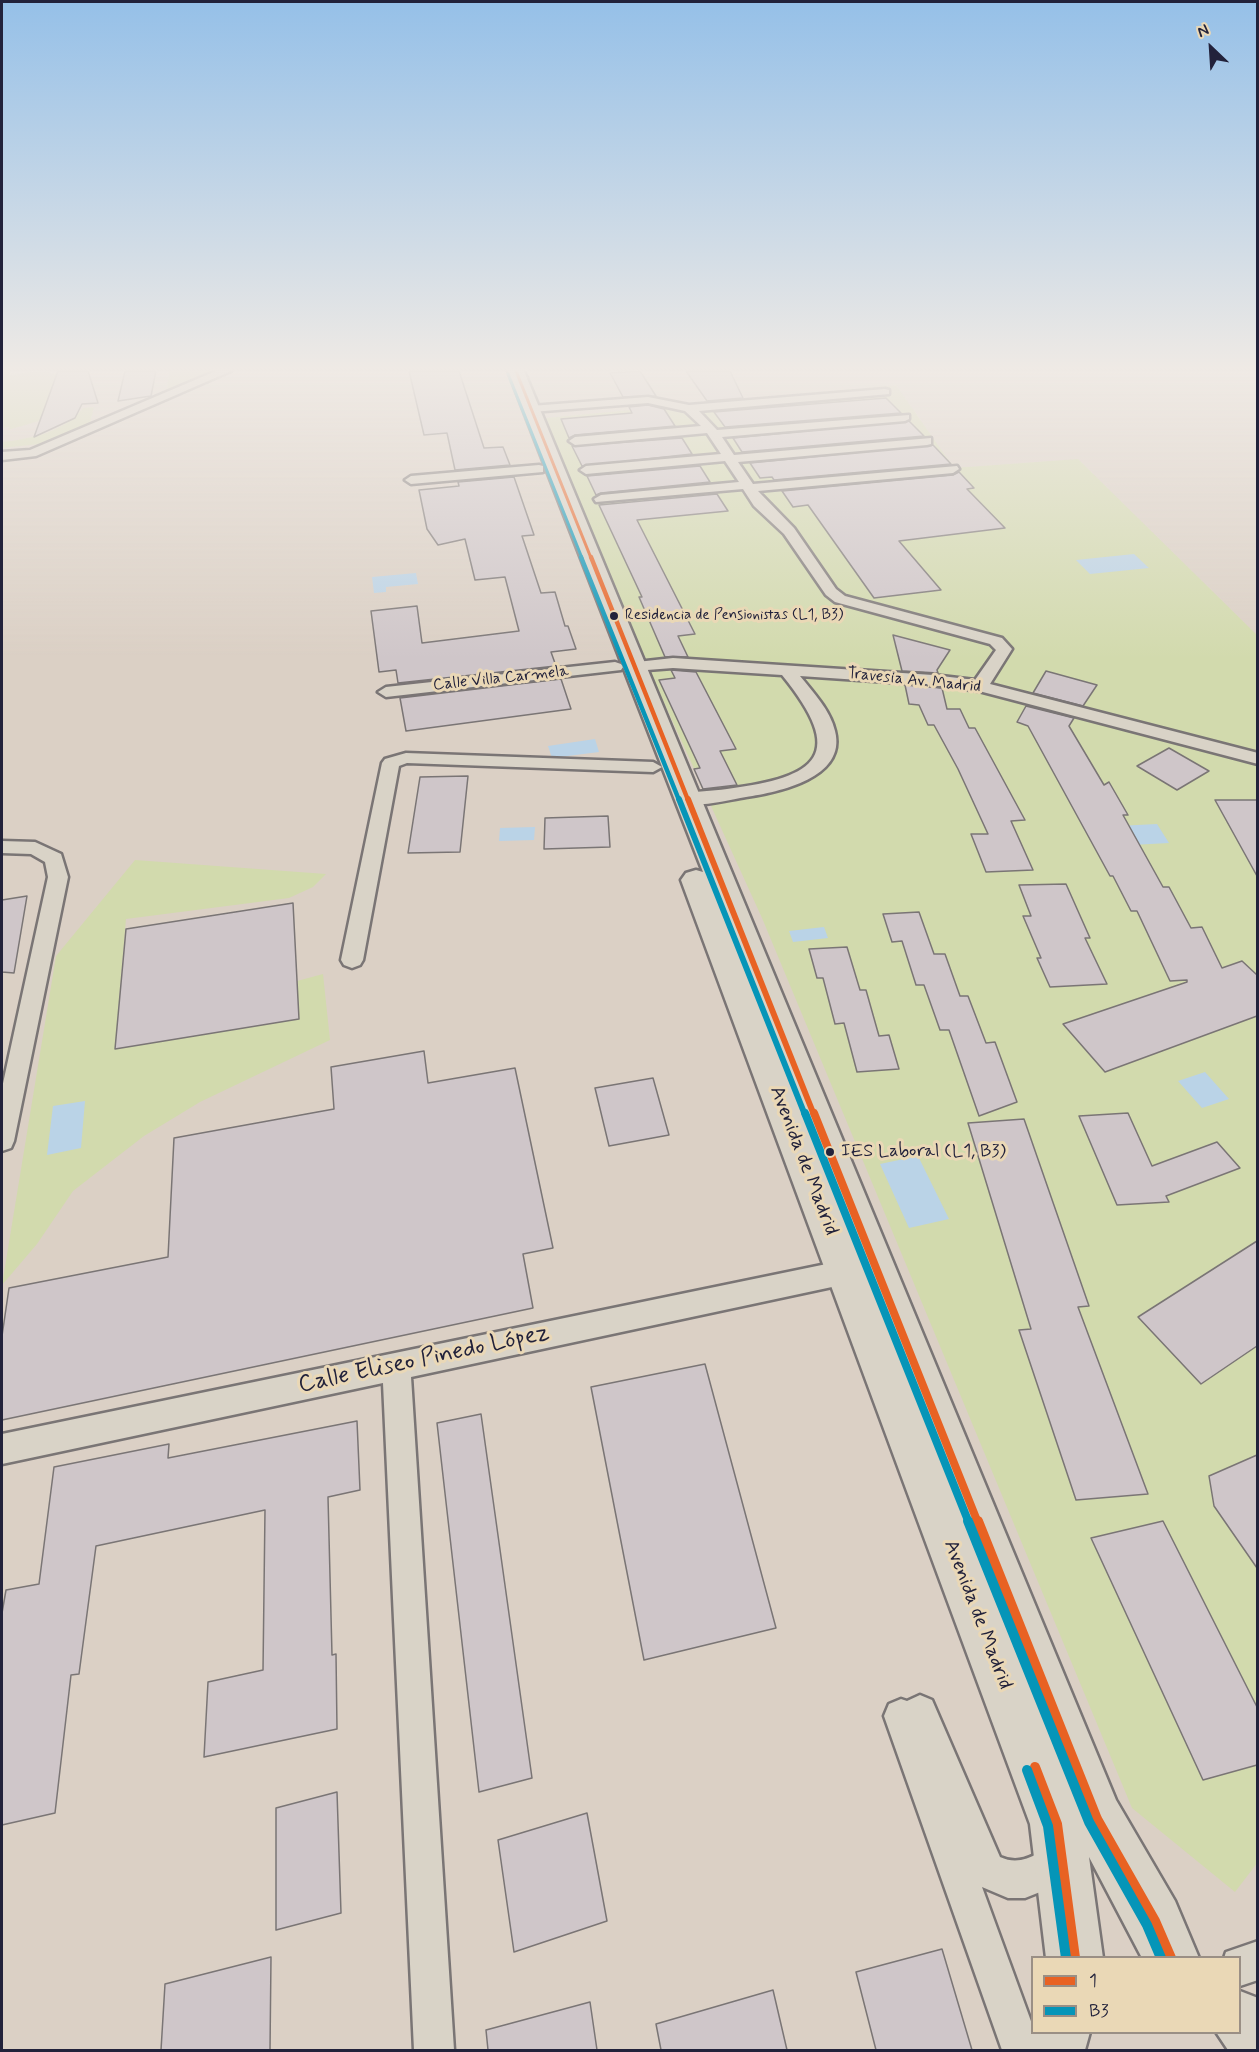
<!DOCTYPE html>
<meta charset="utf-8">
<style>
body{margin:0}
#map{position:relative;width:1259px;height:2052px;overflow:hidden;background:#dbd0c5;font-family:Mynerve,sans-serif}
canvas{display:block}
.frame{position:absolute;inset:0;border:3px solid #22223b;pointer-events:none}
.legend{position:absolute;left:1031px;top:1956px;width:210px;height:78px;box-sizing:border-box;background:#ead8b6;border:2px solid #9a8f85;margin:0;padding:8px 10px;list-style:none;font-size:18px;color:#22223b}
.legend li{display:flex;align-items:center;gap:12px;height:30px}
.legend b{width:30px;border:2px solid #9a8f85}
.north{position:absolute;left:1181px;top:18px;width:60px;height:60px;-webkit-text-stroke:4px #ead8b6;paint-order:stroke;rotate:335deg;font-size:16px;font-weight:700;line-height:24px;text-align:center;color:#22223b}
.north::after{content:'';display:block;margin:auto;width:21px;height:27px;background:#22223b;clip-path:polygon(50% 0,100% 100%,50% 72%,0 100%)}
</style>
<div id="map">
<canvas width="1259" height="2052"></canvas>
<div class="frame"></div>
<ul class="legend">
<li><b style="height:8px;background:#e86223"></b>1</li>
<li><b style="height:8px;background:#0595b8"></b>B3</li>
</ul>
<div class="north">N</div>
</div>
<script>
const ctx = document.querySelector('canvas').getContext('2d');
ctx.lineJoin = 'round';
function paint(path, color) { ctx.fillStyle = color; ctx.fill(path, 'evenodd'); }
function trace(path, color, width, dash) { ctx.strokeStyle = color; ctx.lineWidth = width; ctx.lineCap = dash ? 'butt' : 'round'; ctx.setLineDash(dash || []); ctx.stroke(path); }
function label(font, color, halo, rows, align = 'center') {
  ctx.font = font + ' Mynerve,sans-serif'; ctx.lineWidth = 6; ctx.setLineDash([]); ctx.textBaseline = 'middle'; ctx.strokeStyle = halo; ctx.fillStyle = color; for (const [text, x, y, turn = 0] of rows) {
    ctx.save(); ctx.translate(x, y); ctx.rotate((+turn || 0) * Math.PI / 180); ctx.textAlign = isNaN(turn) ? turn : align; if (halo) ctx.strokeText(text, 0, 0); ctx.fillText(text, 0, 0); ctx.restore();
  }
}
const green = new Path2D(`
 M 2,371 L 10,371 L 9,375 C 33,373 49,364 66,385 L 52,386 L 42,420 L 8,430 L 9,427 L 2,428 Z
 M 169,371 L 212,371 L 167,390 Z
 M 896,385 L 954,468 L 1078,459 L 1257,635 L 1258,1862 L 1235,1892 L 1132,1808 L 762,918 L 535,419 Z
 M 94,407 L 90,423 L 40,444 L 2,448 L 2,442 C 31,439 64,432 83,408 Z
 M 135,860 L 326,874 L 313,887 L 289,898 L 126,919 L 115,1049 L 298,1019 L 297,981 L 323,974 L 330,1040 L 200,1102 L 144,1136 L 73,1191 L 37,1244 L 2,1285 L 56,956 Z`);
const water = new Path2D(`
 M 1134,554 L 1149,568 L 1090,574 L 1076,560 Z
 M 416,573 L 418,584 L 386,587 L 386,592 L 374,593 L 372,577 Z
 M 595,739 L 599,752 L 552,758 L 548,746 Z
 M 1157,824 L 1169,843 L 1113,846 L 1118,826 Z
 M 535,827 L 534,840 L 499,841 L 500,828 Z
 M 824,927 L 828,938 L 793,942 L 789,931 Z
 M 1205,1072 L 1229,1099 L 1202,1108 L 1178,1081 Z
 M 85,1101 L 81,1148 L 47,1155 L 53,1106 Z
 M 918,1156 L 949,1219 L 909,1228 L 880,1164 Z`);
const building = new Path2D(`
 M 58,371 L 88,371 L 98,403 L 82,404 L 75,418 L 34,437 Z
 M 125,371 L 156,371 L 151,396 L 118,401 Z
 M 409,371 L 459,371 L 484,448 L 503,447 L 510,465 L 455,470 L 447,433 L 424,435 Z
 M 640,371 L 656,396 L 623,397 L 610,373 Z
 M 686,371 L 730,371 L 743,398 L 707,401 Z
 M 886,398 L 901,413 L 725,427 L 714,412 Z
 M 648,405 L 664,409 L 675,426 L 575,435 L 569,438 L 561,419 L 632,413 L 629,407 Z
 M 909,421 L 924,436 L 742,452 L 733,438 Z
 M 682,438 L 692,454 L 582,466 L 572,446 Z
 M 933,445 L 951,464 L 774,480 L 772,477 L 760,478 L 750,463 Z
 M 700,466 L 710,482 L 601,493 L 596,495 L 587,476 Z
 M 959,472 L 974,488 L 967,489 L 1005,528 L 899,541 L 941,590 L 874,598 L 808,505 L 793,507 L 782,491 L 953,475 Z
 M 514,477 L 534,535 L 522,536 L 541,593 L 555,592 L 565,626 L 568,626 L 576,649 L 551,652 L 556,666 L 398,683 L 396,670 L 379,672 L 371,611 L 417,606 L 422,643 L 519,631 L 505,577 L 475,580 L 465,539 L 438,545 L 427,529 L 419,490 L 459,486 L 458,482 Z
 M 717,494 L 728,511 L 637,520 L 695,634 L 678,636 L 688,657 L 665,657 L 639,597 L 642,597 L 599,505 Z
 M 893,635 L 950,650 L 937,670 L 938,673 L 902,671 Z
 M 671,670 L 696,672 L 736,749 L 720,751 L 737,785 L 703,789 L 694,769 L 700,768 L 659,680 L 675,678 Z
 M 1046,671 L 1097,685 L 1083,706 L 1033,693 Z
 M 561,679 L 571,709 L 406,731 L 400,698 Z
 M 905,685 L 942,688 L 947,709 L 960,709 L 969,728 L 975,728 L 1025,820 L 1011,821 L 1033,870 L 986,872 L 971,834 L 988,834 L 958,769 L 934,725 L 928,725 L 919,705 L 909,704 Z
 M 1026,706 L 1074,718 L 1069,726 L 1104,785 L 1109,782 L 1128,815 L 1123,815 L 1163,887 L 1169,887 L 1191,928 L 1202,927 L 1222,968 L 1242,961 L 1257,975 L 1257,1016 L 1105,1072 L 1063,1024 L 1187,982 L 1187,980 L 1170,981 L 1137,911 L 1131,911 L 1113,876 L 1110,876 L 1028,726 L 1017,722 Z
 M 1169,748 L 1209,771 L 1177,790 L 1137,766 Z
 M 468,776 L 460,852 L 408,853 L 420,777 Z
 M 1215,800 L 1257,800 L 1257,876 Z
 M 608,816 L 610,847 L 544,849 L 545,818 Z
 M 1066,884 L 1090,938 L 1085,938 L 1107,984 L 1050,987 L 1037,958 L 1041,958 L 1023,916 L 1031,916 L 1019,885 Z
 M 27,896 L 14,973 L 2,972 L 2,900 Z
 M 293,903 L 299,1019 L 115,1049 L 126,929 Z
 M 919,912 L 934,954 L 945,954 L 960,996 L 968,996 L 986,1043 L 995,1042 L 1017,1102 L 979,1116 L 949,1030 L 940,1030 L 924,985 L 916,985 L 902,941 L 892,942 L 883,914 Z
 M 847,947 L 860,990 L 866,990 L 879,1036 L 889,1035 L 899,1069 L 857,1072 L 844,1023 L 835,1024 L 823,978 L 817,978 L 809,949 Z
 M 424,1051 L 428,1083 L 515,1068 L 553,1248 L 523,1254 L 533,1308 L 2,1420 L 2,1336 L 9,1288 L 168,1257 L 174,1138 L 334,1109 L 331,1067 Z
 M 653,1078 L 669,1135 L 609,1146 L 595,1088 Z
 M 1128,1113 L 1152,1166 L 1217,1142 L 1240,1168 L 1166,1196 L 1169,1202 L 1117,1205 L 1079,1116 Z
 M 1024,1119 L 1089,1306 L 1078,1307 L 1148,1494 L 1076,1500 L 1019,1330 L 1031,1329 L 968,1123 Z
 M 1257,1241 L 1257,1346 L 1201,1384 L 1138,1317 Z
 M 705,1364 L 776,1628 L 644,1660 L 591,1387 Z
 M 481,1414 L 532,1778 L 479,1792 L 437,1423 Z
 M 357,1421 L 360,1490 L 328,1497 L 332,1655 L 336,1654 L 337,1729 L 204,1757 L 208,1682 L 263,1670 L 265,1510 L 96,1546 L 79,1674 L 71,1675 L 55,1813 L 2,1825 L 2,1613 L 6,1590 L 39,1584 L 54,1467 L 169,1444 L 168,1458 Z
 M 1257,1455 L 1257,1568 L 1214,1506 L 1209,1476 Z
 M 1163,1521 L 1257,1707 L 1257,1765 L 1203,1780 L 1091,1538 Z
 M 337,1792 L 341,1913 L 276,1930 L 276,1808 Z
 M 587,1813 L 607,1921 L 514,1952 L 498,1840 Z
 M 942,1949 L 972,2050 L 876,2050 L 856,1972 Z
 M 271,1957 L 270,2050 L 161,2050 L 165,1984 Z
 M 773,1990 L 787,2050 L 661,2050 L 656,2024 Z
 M 590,2002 L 597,2050 L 488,2050 L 486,2030 Z`);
const street = new Path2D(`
 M 216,371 L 231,371 L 36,456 L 2,460 L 2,452 L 30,450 Z
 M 885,389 L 889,390 L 889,394 L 699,411 L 717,430 L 909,415 L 909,419 L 905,421 L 722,437 L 734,455 L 931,438 L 931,444 L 927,445 L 738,462 L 753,484 L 957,466 L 959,469 L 953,473 L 758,491 L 794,528 L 836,589 L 845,596 L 1002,638 L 1012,649 L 990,684 L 1258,753 L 1258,764 L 979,691 L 933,685 L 800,676 C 813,692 830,710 835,731 C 847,778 779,792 746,797 C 727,800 700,808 681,803 L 679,799 L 681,795 C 696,791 712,791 727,789 C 819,777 847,755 782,675 L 673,668 L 634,671 L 628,669 L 626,666 L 628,663 L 673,658 L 933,675 L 975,680 L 996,650 L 990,644 L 835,602 L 826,595 L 784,534 L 754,506 L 743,489 L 596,502 L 594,499 L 601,495 L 739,482 L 725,461 L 586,474 L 580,470 L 586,466 L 721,454 L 707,433 L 575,445 L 569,441 L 575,437 L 701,426 L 685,411 L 648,403 L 531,412 L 525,409 L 531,406 L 648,397 L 689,405 Z
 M 539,465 L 543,466 L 543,472 L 411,484 L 405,480 L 411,476 Z
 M 615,662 L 621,664 L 623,667 L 621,670 L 386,697 L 378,692 L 386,687 Z
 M 406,753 L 653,762 L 662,767 L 653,772 L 407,763 L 399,766 L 363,960 L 360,965 L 352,968 L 344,965 L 341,960 L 382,763 L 385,759 Z
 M 2,841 L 35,842 L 61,854 L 68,877 L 14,1141 L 11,1148 L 2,1151 L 2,1088 L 48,877 L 45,862 L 31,854 L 2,853 Z
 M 846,1260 L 855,1263 L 859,1272 L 855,1281 L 846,1284 L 411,1377 L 454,2050 L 414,2050 L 383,1383 L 2,1464 L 2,1434 Z
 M 920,1695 L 932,1700 L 1000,1857 C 1024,1868 1040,1850 1061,1841 L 1074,1847 L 1080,1860 L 1074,1873 L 1055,1886 L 1025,1898 L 1008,1898 L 982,1887 L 1032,2024 L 1032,2032 L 1036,2032 L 1042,2050 L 1002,2050 L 884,1716 L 889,1704 L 901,1699 L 907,1701 Z
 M 1258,1941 L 1258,1980 L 1240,1986 L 1240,1958 L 1224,1958 L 1226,1952 Z`);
const primary = new Path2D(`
 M 508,371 L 524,371 L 1116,1800 L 1175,1901 L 1199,1958 L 1142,1958 L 1089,1857 L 1103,1958 L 1046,1958 L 1030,1824 L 681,880 L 686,873 L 696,870 L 703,872 Z
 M 1240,1991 L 1258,1998 L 1258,2050 L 1228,2050 L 1216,2032 L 1240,2032 Z
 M 1032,2030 L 1032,2032 L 1090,2032 L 1085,2050 L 1025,2050 Z`);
const bus1Far4 = new Path2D(`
 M 516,371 L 591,558`);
const bus1Far3 = new Path2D(`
 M 591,557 L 688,800`);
const bus1Far2 = new Path2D(`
 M 688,799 L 814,1115`);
const bus1Far1 = new Path2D(`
 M 814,1113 L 978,1523`);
const bus1 = new Path2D(`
 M 978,1521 L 1097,1819 L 1155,1921 L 1171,1958
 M 1035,1767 L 1057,1824 L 1075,1958`);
const bus2Far4 = new Path2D(`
 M 508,374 L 582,558`);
const bus2Far3 = new Path2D(`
 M 581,557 L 679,800`);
const bus2Far2 = new Path2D(`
 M 679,799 L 805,1115`);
const bus2Far1 = new Path2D(`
 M 805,1113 L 969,1523`);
const bus2 = new Path2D(`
 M 968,1521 L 1089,1822 L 1147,1925 L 1161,1958
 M 1027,1770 L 1048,1826 L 1066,1958`);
const markers = [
 [614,616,5,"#22223b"],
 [830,1152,5,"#22223b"]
];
const farBusnames = [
 ["Residencia de Pensionistas (L1, B3)",625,616]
];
const farStreetnames = [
 ["Calle Villa Carmela",501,679,-6],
 ["Travesia Av. Madrid",914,681,6]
];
const busNames = [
 ["IES Laboral (L1, B3)",841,1152]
];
const streetNames = [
 ["Avenida de Madrid",803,1161,69],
 ["Avenida de Madrid",977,1615,69]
];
const nearStreetnames = [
 ["Calle Eliseo Pinedo López",424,1360,-12]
];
paint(green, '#d2daad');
paint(water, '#bad3e7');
paint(building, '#cfc6c9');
trace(building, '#7a7575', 1.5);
trace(street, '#7a7575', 5);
trace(primary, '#7a7575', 5);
paint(street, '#d9d3c7');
paint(primary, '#d9d3c7');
trace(bus1Far4, '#e86223', 3);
trace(bus1Far3, '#e86223', 4.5);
trace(bus1Far2, '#e86223', 6);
trace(bus1Far1, '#e86223', 8);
trace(bus1, '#e86223', 10);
trace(bus2Far4, '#0595b8', 3);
trace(bus2Far3, '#0595b8', 4.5);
trace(bus2Far2, '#0595b8', 6);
trace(bus2Far1, '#0595b8', 8);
trace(bus2, '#0595b8', 10);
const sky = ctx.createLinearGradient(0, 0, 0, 659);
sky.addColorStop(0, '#95c0e8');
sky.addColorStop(0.56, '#efeae5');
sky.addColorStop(1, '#efeae500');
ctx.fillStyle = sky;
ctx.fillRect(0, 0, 1259, 659);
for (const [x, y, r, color] of markers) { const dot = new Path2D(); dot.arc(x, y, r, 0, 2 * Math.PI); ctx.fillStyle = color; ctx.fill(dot); trace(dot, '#ead8b6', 2); }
label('15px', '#22223b', '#ead8b6', farBusnames, 'left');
label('16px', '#22223b', '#ead8b6', farStreetnames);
label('18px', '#22223b', '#ead8b6', busNames, 'left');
label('20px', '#22223b', '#ead8b6', streetNames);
label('24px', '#22223b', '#ead8b6', nearStreetnames);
</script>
